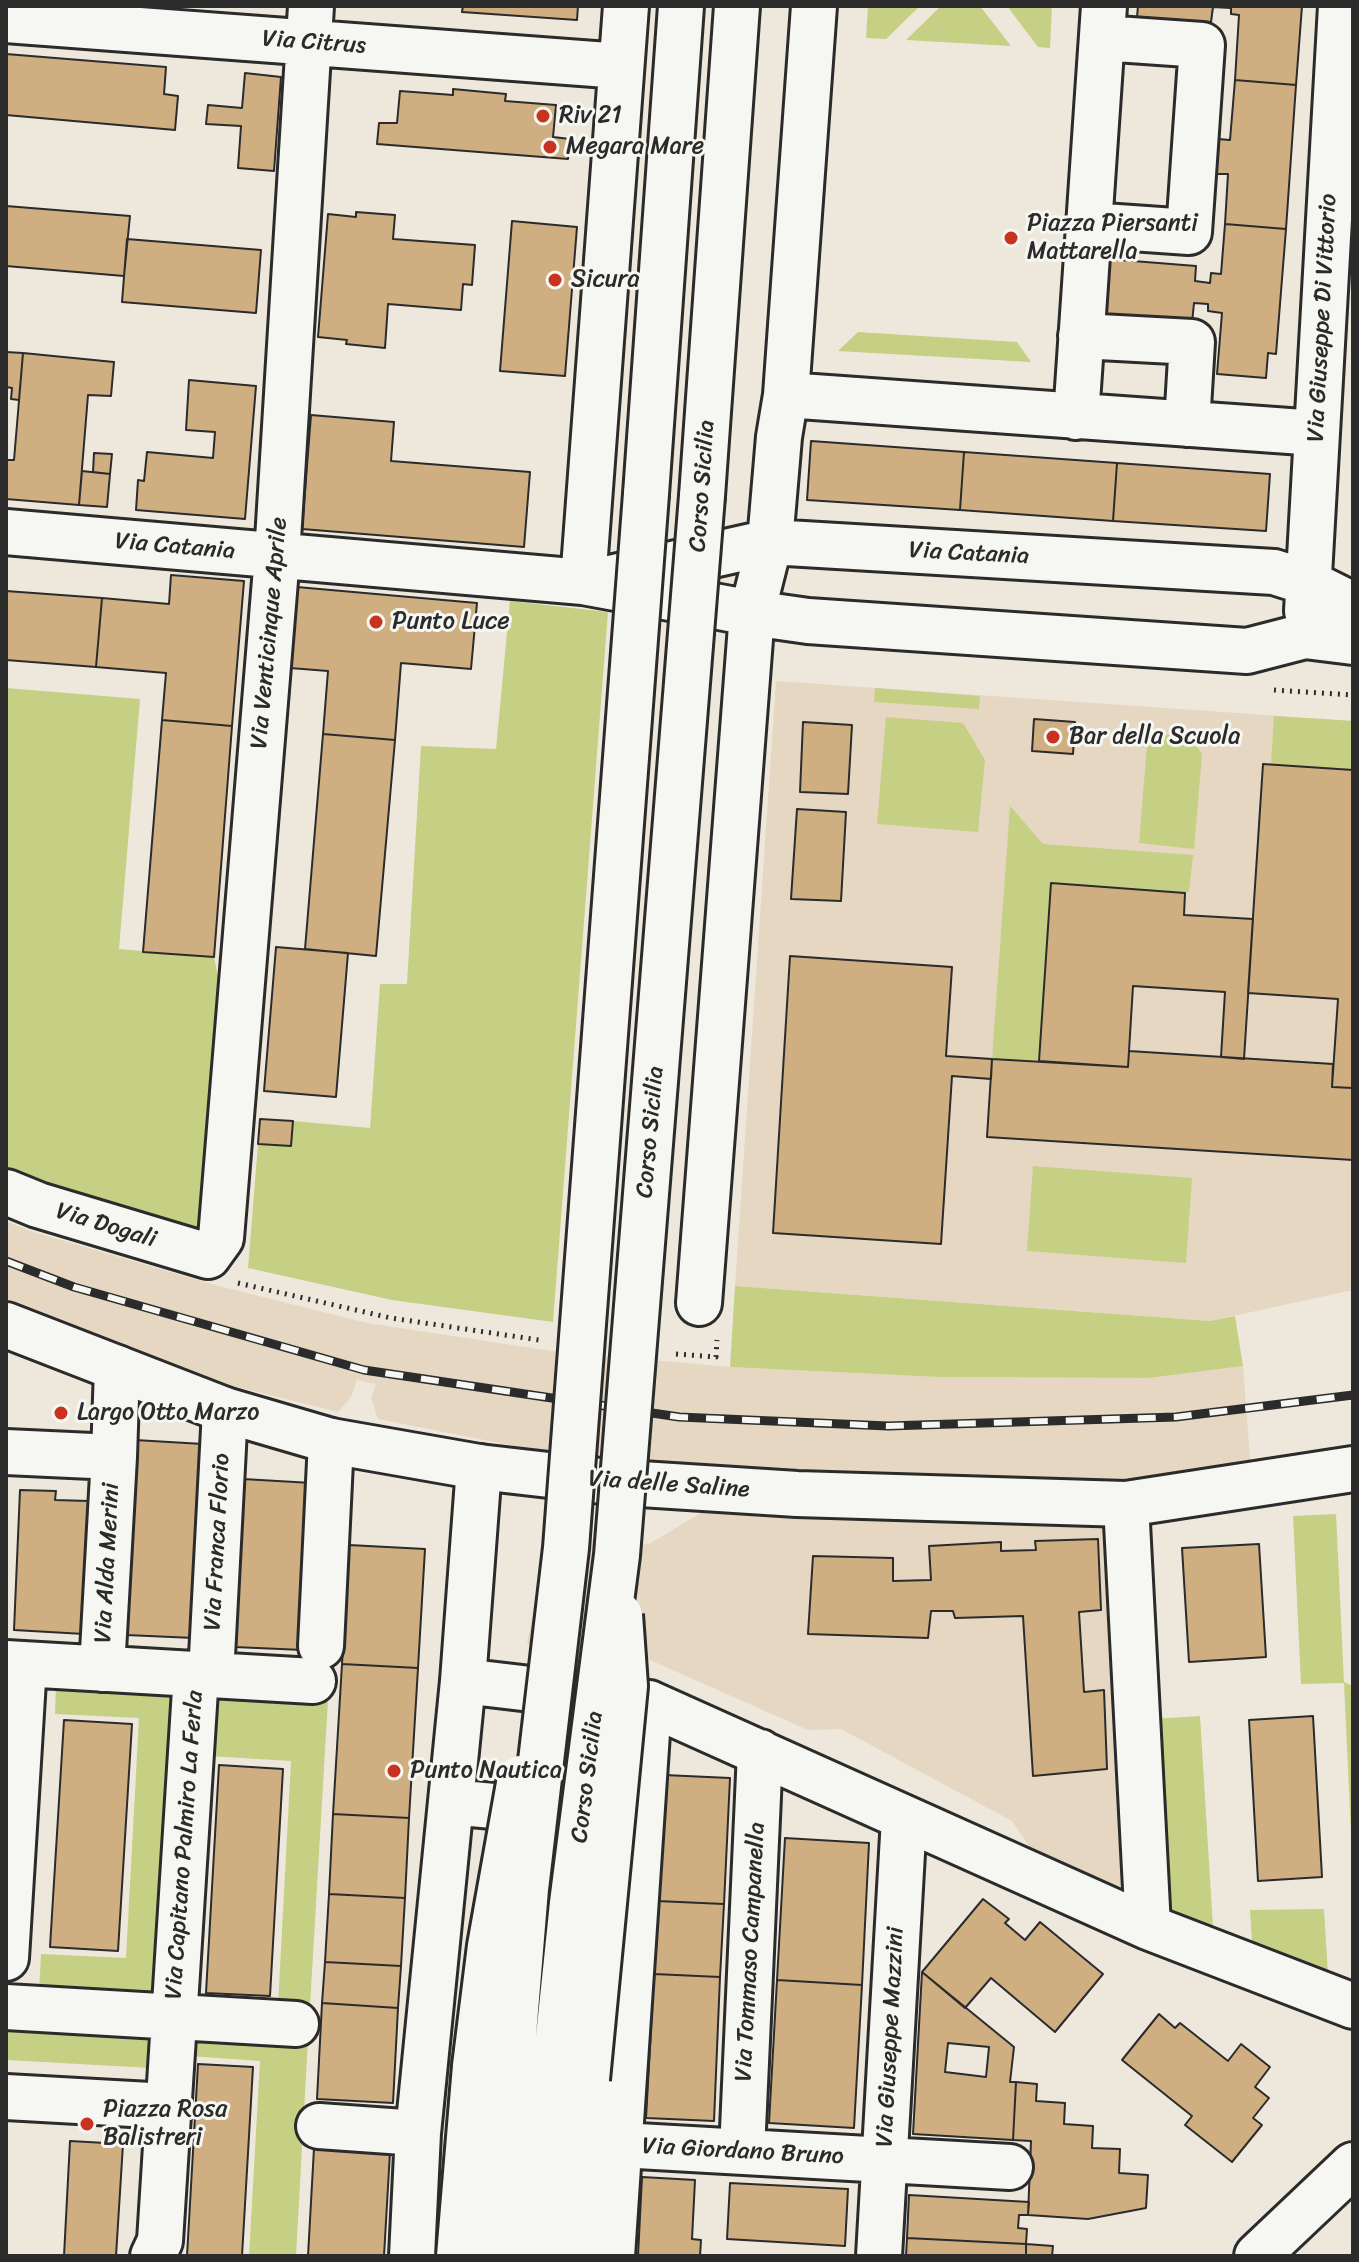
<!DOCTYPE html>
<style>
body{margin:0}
#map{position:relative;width:1359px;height:2262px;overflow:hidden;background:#eee8dc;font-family:Sriracha,sans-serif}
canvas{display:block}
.frame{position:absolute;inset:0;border:8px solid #2b2b2b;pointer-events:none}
</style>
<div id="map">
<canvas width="1359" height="2262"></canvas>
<div class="frame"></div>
</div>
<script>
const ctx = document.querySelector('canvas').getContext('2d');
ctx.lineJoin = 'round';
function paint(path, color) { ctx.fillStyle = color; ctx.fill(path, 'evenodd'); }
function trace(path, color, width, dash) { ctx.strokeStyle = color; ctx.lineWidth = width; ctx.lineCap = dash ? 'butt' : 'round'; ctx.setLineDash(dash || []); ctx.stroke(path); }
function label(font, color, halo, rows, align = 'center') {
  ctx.font = font + ' Sriracha,sans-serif'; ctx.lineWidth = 6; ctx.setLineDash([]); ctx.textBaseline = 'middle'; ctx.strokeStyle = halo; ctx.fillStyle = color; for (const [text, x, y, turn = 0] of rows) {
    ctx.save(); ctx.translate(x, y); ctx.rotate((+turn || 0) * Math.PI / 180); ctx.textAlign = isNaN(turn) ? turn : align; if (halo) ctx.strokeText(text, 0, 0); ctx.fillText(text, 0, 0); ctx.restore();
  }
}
const built = new Path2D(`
 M 776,681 L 1353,721 L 1353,1290 L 1210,1321 L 735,1286 Z
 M 6,1221 L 30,1231 L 215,1285 L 367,1323 L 552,1351 L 730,1367 L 938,1377 L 1149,1378 L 1243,1366 L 1251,1472 L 1192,1478 L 1121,1481 L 925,1479 L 658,1464 L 545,1452 L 378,1419 L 371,1398 L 376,1384 L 357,1380 L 351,1397 L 338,1412 L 225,1384 L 50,1319 L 6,1301 Z
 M 706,1510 L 1109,1525 L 1127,1885 L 1110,1887 L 1038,1859 L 1012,1821 L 841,1729 L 808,1730 L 641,1656 L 527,1644 L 547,1535 L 649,1544 Z`);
const green = new Path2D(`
 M 868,6 L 920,6 L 886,39 L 866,38 Z
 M 941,6 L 980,6 L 1011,46 L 906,40 Z
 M 1007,6 L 1052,6 L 1050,48 L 1038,47 Z
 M 858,332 L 1017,342 L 1031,362 L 838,351 Z
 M 510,601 L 608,612 L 553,1322 L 392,1300 L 248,1268 L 258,1144 L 291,1146 L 293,1121 L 370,1128 L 380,984 L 407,984 L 421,746 L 496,749 Z
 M 6,688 L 140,699 L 119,949 L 214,957 L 219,982 L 203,1226 L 180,1231 L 6,1167 Z
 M 875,688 L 980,696 L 979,709 L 874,702 Z
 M 1274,716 L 1353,721 L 1353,770 L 1271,765 Z
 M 886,717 L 963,723 L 985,760 L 978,832 L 877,824 Z
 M 1148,734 L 1189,736 L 1202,754 L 1194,849 L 1139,843 Z
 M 1010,806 L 1043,844 L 1193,855 L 1189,891 L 1185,893 L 1051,883 L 1039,1061 L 992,1059 Z
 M 1033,1166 L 1192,1178 L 1186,1263 L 1027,1251 Z
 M 735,1286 L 1210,1321 L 1235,1316 L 1243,1366 L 1149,1378 L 938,1377 L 730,1367 Z
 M 1336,1514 L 1344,1682 L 1353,1686 L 1353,1876 L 1344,1683 L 1301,1684 L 1293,1516 Z
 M 56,1685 L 172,1691 L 155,2000 L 39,1994 L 41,1954 L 126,1958 L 139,1718 L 55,1714 Z
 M 212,1694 L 328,1700 L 310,2006 L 278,2005 L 291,1761 L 208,1756 Z
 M 1200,1716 L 1213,1928 L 1166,1910 L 1152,1719 Z
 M 1324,1909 L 1328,1975 L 1252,1944 L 1250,1910 Z
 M 6,2021 L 153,2029 L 151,2068 L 6,2060 Z
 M 191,2033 L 308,2039 L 296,2256 L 249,2256 L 260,2061 L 190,2056 Z`);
const building = new Path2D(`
 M 463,6 L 578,6 L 577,20 L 462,12 Z
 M 1138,6 L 1302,6 L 1296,85 L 1235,80 L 1239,15 L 1231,14 L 1231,8 L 1213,7 L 1211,22 L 1137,17 Z
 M 6,54 L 166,67 L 164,94 L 178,96 L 175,130 L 6,115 Z
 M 245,73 L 281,77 L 274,171 L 238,168 L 241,126 L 206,124 L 208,105 L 242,108 Z
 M 1235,80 L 1296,85 L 1286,229 L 1225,224 L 1228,174 L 1215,174 L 1218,139 L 1230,140 Z
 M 453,89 L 506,94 L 505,101 L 556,105 L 553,137 L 570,139 L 568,159 L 377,144 L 379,123 L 397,123 L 400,91 L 453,95 Z
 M 6,206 L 130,216 L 124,276 L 6,266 Z
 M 356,212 L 395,215 L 393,239 L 475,245 L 472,285 L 463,284 L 461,310 L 388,304 L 385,348 L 346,344 L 347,340 L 318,337 L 328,214 L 356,217 Z
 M 512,221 L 577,227 L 565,376 L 500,371 Z
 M 1225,224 L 1286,229 L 1276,354 L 1268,353 L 1266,378 L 1217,374 L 1222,313 L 1208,311 L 1208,304 L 1194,303 L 1192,323 L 1103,324 L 1108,259 L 1196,266 L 1195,281 L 1210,283 L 1211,273 L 1221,274 Z
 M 127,239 L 261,250 L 256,313 L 122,302 Z
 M 6,352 L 23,353 L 19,400 L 11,399 L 12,388 L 6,387 Z
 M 23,353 L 114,362 L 111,396 L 88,395 L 79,505 L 6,499 L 6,460 L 14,460 Z
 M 189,380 L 256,386 L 245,519 L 136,510 L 138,480 L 144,481 L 147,452 L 213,458 L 215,432 L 186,430 Z
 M 311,415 L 394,422 L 391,461 L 530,472 L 524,547 L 302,529 Z
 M 811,441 L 964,452 L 960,510 L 807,500 Z
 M 964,452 L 1117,463 L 1113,521 L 960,510 Z
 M 94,453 L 112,454 L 110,474 L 93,472 Z
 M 1117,463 L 1270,474 L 1266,531 L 1113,521 Z
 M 82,471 L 110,474 L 107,507 L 79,505 Z
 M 171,575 L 244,581 L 232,726 L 162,720 L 166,673 L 96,667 L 102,598 L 169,604 Z
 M 297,587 L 477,603 L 471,669 L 401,663 L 395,740 L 323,734 L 328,671 L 290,668 Z
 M 6,591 L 102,598 L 96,667 L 6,660 Z
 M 1034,719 L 1075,722 L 1073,754 L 1032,751 Z
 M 162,720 L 232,726 L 214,957 L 143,952 Z
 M 803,722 L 852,725 L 848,794 L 800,792 Z
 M 323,734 L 395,740 L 376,956 L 305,949 Z
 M 1263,764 L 1353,770 L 1353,1088 L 1332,1087 L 1338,999 L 1248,993 Z
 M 797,809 L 846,812 L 841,901 L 791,899 Z
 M 1051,883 L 1185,893 L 1184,915 L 1253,919 L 1244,1059 L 1221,1057 L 1225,992 L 1133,986 L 1128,1067 L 1039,1061 Z
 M 276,947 L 348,953 L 336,1097 L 264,1091 Z
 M 790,956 L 952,967 L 946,1056 L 992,1059 L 991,1079 L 952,1076 L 941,1244 L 773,1233 Z
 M 1129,1051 L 1333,1064 L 1332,1087 L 1353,1088 L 1353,1160 L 987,1137 L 992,1059 L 1128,1067 Z
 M 260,1119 L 293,1121 L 291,1146 L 258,1144 Z
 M 135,1440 L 203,1444 L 194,1638 L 126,1635 Z
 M 243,1479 L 312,1483 L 303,1650 L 234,1647 Z
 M 20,1490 L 56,1491 L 55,1500 L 89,1501 L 84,1634 L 14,1630 Z
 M 1098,1539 L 1101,1610 L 1079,1612 L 1084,1692 L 1104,1690 L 1107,1769 L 1033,1776 L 1023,1616 L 955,1618 L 953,1611 L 931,1611 L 928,1638 L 808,1634 L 813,1556 L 893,1558 L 893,1581 L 931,1580 L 929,1546 L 1001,1542 L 1001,1551 L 1036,1550 L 1035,1541 Z
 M 1259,1544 L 1266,1657 L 1189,1662 L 1182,1548 Z
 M 349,1545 L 425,1549 L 418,1668 L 342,1664 Z
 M 342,1664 L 418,1668 L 409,1818 L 333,1814 Z
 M 1313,1716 L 1322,1877 L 1258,1881 L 1249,1720 Z
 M 64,1720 L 132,1724 L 118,1951 L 50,1947 Z
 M 219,1765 L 283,1769 L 270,1996 L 206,1993 Z
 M 664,1775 L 730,1778 L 724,1904 L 657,1901 Z
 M 333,1814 L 409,1818 L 405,1898 L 329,1894 Z
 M 785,1838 L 869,1843 L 862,1985 L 777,1980 Z
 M 329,1894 L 405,1898 L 401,1966 L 325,1962 Z
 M 983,1899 L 1009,1919 L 1005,1923 L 1025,1940 L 1040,1922 L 1103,1974 L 1055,2032 L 991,1978 L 965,2008 L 922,1972 Z
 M 657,1901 L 724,1904 L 720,1977 L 654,1974 Z
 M 325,1962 L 401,1966 L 398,2008 L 322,2003 Z
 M 922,1972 L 1014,2047 L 1010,2082 L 1016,2082 L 1013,2140 L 913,2134 ZM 948,2043 L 989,2047 L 986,2077 L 945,2072 Z
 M 654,1974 L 720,1977 L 714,2121 L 646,2118 Z
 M 777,1980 L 862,1985 L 854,2128 L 769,2123 Z
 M 322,2003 L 398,2008 L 393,2103 L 317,2099 Z
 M 1159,2014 L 1175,2028 L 1180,2023 L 1228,2061 L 1241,2044 L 1270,2067 L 1255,2087 L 1269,2098 L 1253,2118 L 1262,2125 L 1232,2162 L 1185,2125 L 1192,2116 L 1122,2060 Z
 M 198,2064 L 253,2067 L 242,2256 L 187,2256 Z
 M 1016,2082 L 1037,2084 L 1036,2101 L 1065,2103 L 1064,2124 L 1093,2126 L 1092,2148 L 1120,2149 L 1119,2173 L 1148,2175 L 1146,2208 L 1088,2219 L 1028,2215 L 1031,2141 L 1013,2140 Z
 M 70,2141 L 123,2144 L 116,2256 L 64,2256 Z
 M 314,2148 L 390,2152 L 384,2256 L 308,2256 Z
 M 642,2177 L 695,2180 L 692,2239 L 701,2240 L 700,2256 L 638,2256 Z
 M 730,2183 L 848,2189 L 845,2246 L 727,2239 Z
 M 909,2195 L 1029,2202 L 1028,2215 L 1019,2215 L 1018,2228 L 1027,2229 L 1026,2244 L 907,2238 Z
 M 907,2238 L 1026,2244 L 1026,2256 L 906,2256 Z
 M 1026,2244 L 1053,2246 L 1052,2256 L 1026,2256 Z`);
const path = new Path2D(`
 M 1274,690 L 1353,695
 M 238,1283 L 391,1318 L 539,1340
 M 676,1354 L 716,1357 L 717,1340`);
const minor = new Path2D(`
 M 6,20 L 621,66
 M 1089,225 L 1189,232 L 1202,45 L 1102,38
 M 1081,336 L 1192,342 L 1187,424
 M 786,395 L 1317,433
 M 1076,417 L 1104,6
 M 6,532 L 583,582 L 752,613 L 808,621 L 1247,651 L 1305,636 L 1353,642
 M 606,579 L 770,542 L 1274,572 L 1309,583 L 1353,605
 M 583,582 L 626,6
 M 1307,611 L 1341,6
 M 6,1192 L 38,1205 L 208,1256 L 221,1238 L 277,556 L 311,6
 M 699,1303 L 752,613 L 770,542 L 779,437 L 786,395 L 814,6
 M 6,1452 L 114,1457 L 117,1368
 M 1126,1504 L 1148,1927
 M 321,1646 L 331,1441
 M 6,1663 L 313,1681
 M 102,1669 L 114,1457
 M 211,1675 L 225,1410
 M 463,1681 L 649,1703 L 1148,1927 L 1353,2006
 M 451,1802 L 619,1818
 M 6,1958 L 24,1664
 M 6,2007 L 296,2024
 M 6,2097 L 168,2106
 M 319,2126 L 418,2133
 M 620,2145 L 1010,2167
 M 742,2151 L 760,1752
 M 153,2256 L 160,2241 L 196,1674
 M 412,2256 L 418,2133 L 463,1681 L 479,1467
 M 612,2256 L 649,1703
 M 879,2256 L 904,1818`);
const tertiary = new Path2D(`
 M 6,1325 L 225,1410 L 331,1441 L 479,1467 L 610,1482 L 797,1494 L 1126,1504 L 1353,1469
 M 459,2256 L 475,2066
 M 575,2256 L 587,2079
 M 1257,2256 L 1353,2165`);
const secondary = new Path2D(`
 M 646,494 L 681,6
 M 702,496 L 737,6
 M 499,2256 L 511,2071
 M 540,2256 L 554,2075`);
const rail = new Path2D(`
 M 6,1261 L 74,1287 L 364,1370 L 679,1417 L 888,1426 L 1176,1417 L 1353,1395`);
const tertiaryBridge = new Path2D(`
 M 475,2066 L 490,1946 L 520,1778
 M 587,2079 L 625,1686 L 620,1615`);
const secondaryBridge = new Path2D(`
 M 511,2071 L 526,1889 L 566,1548 L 646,494
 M 554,2075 L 572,1903 L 617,1555 L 702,496`);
const markers = [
 [543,116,8,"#c8321e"],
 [550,147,8,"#c8321e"],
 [1011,238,8,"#c8321e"],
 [555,280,8,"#c8321e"],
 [376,622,8,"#c8321e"],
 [1053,737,8,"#c8321e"],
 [61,1413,8,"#c8321e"],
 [394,1771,8,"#c8321e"],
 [87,2124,8,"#c8321e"]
];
const streetNames = [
 ["Via Citrus",314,43,4],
 ["Via Giuseppe Di Vittorio",1323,318,-87],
 ["Corso Sicilia",703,486,-86],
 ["Via Catania",175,547,5],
 ["Via Catania",969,554,3],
 ["Via Venticinque Aprile",270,633,-85],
 ["Corso Sicilia",651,1132,-85],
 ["Via Dogali",106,1226,17],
 ["Via delle Saline",669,1485,4],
 ["Via Franca Florio",218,1542,-87],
 ["Via Alda Merini",108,1563,-87],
 ["Corso Sicilia",588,1777,-83],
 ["Via Capitano Palmiro La Ferla",185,1845,-86],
 ["Via Tommaso Campanella",751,1952,-87],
 ["Via Giuseppe Mazzini",891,2037,-87],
 ["Via Giordano Bruno",743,2152,3]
];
const poiNames = [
 ["Riv 21",559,116],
 ["Megara Mare",566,147],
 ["Piazza Piersanti",1027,224],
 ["Mattarella",1027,252],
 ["Sicura",571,280],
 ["Punto Luce",392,622],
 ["Bar della Scuola",1069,737],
 ["Largo Otto Marzo",77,1413],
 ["Punto Nautica",410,1771],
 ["Piazza Rosa",103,2110],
 ["Balistreri",103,2138]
];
paint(built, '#e5d7c1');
paint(green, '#c5d084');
paint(building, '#cfaf82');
trace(building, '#2b2b2b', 2);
trace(minor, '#2b2b2b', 50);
trace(tertiary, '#2b2b2b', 50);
trace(secondary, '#2b2b2b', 50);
trace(path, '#2b2b2b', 5, [2, 6]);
trace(minor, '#f6f6f2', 44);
trace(tertiary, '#f6f6f2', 44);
trace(secondary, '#f6f6f2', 44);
trace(rail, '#2b2b2b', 9);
trace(rail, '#f6f6f2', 6, [18]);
trace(tertiaryBridge, '#2b2b2b', 50, []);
trace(secondaryBridge, '#2b2b2b', 50, []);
trace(tertiaryBridge, '#f6f6f2', 44);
trace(secondaryBridge, '#f6f6f2', 44);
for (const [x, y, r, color] of markers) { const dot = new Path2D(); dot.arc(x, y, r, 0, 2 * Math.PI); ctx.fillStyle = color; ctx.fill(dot); trace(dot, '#f6f6f2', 3); }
label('24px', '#2b2b2b', '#f6f6f2', streetNames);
label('24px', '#2b2b2b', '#f6f6f2', poiNames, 'left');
</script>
